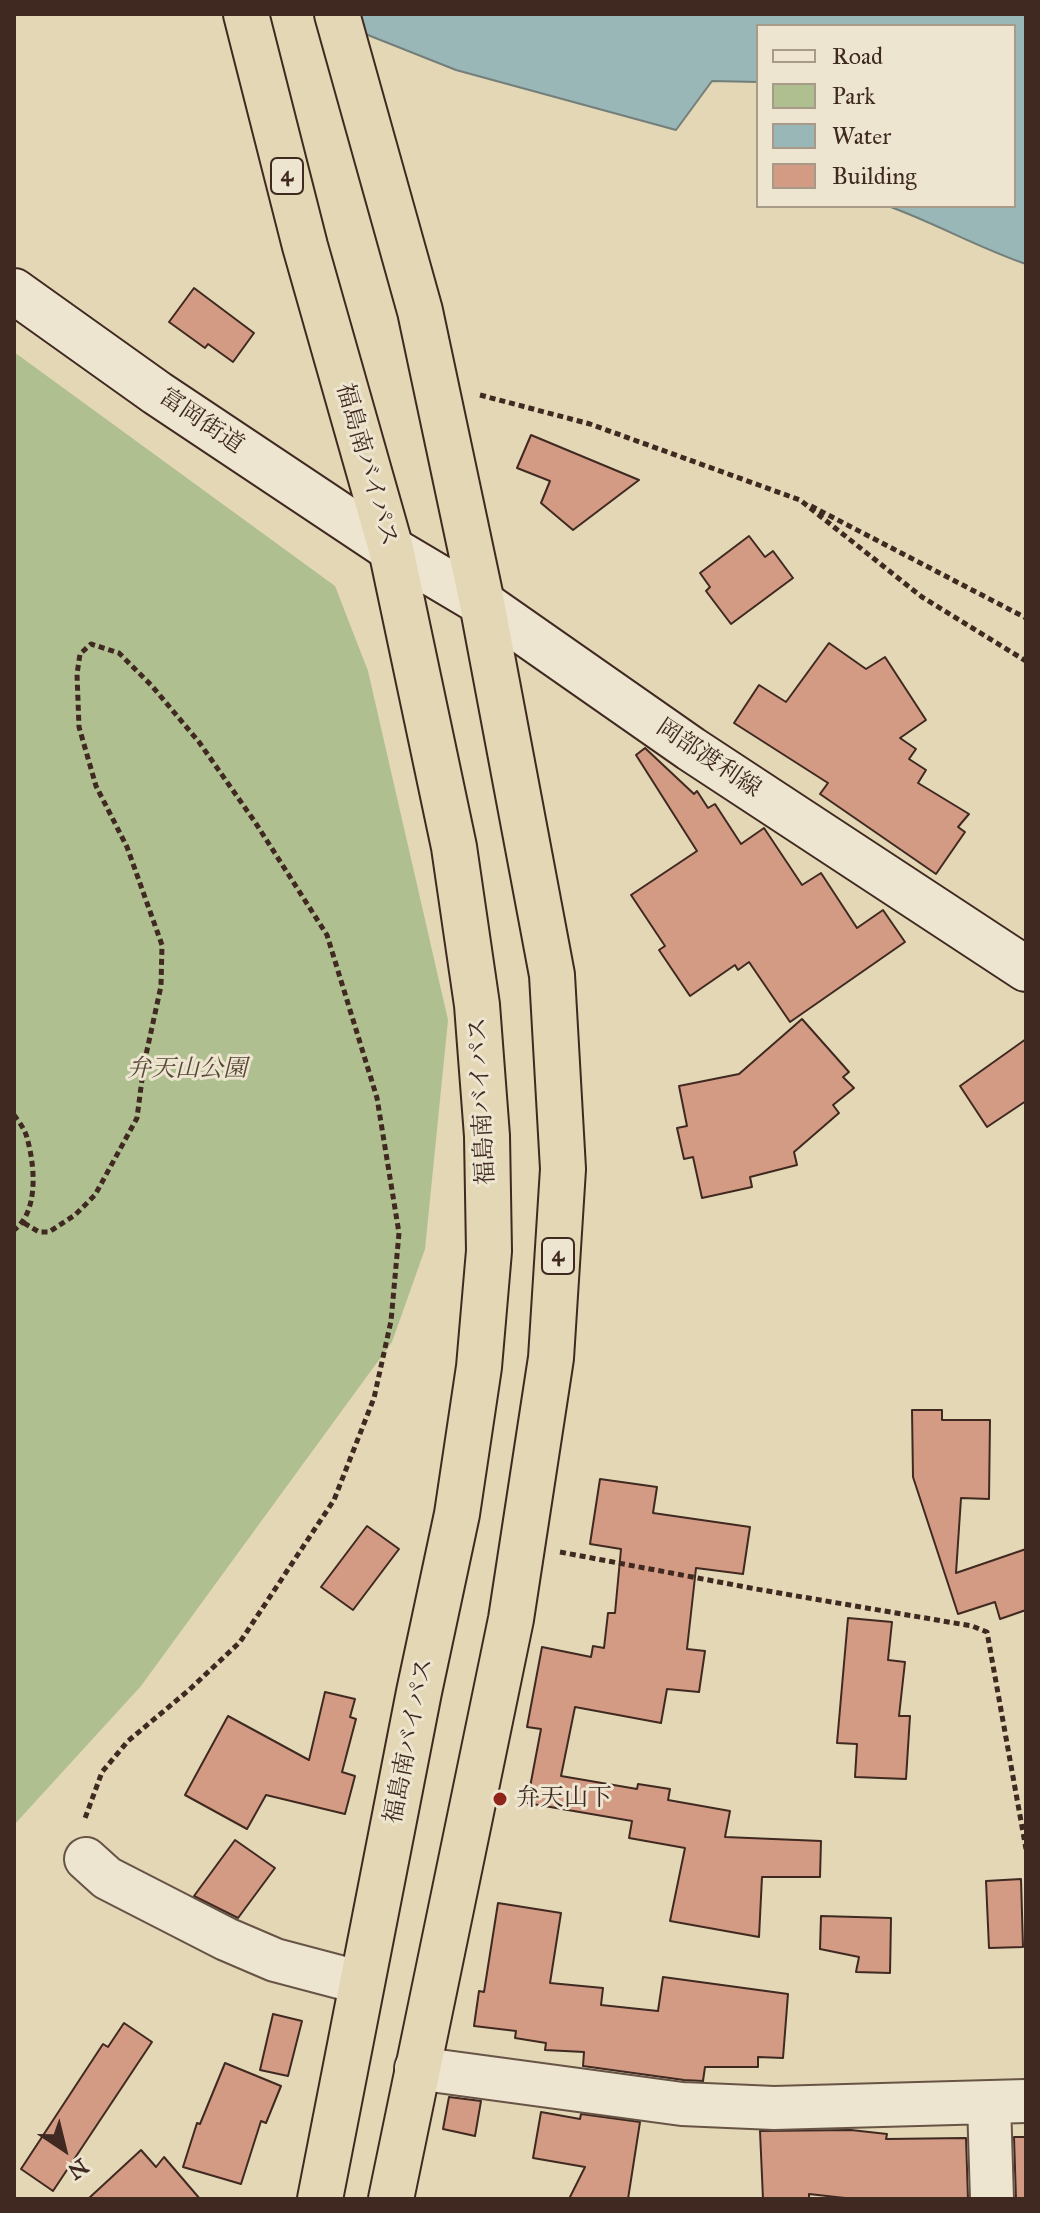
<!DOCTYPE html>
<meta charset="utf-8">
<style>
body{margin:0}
#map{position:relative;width:1040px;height:2213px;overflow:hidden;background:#e3d7b5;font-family:"IM FELL Great Primer",serif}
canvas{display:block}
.frame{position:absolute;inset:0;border:16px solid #3f2921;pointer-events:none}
.legend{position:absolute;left:756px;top:24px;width:260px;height:184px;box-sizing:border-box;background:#ede5cf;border:2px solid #a79a89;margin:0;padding:10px 14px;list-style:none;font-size:24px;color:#3f2921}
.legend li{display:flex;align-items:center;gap:16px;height:40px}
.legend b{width:40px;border:2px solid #a79a89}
.north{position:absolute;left:24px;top:2109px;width:80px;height:80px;-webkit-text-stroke:6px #ede5cf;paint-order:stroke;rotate:145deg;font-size:22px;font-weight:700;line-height:32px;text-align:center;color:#3f2921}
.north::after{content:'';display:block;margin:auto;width:28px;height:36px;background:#3f2921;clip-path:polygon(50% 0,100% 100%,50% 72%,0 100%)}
</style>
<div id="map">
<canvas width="1040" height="2213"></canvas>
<div class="frame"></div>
<ul class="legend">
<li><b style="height:10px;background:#ede5cf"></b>Road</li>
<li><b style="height:22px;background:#b0bf90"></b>Park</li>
<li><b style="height:22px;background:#98b7b6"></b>Water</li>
<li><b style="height:22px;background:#d39b84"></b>Building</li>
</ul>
<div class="north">N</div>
</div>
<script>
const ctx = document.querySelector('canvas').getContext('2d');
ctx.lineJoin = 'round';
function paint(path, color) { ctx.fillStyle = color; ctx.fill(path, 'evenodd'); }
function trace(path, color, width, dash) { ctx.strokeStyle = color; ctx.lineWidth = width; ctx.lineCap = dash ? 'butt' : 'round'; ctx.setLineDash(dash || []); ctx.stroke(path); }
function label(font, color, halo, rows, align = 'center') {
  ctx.font = font + ' "IM FELL Great Primer","Noto Serif JP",serif'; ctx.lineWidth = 6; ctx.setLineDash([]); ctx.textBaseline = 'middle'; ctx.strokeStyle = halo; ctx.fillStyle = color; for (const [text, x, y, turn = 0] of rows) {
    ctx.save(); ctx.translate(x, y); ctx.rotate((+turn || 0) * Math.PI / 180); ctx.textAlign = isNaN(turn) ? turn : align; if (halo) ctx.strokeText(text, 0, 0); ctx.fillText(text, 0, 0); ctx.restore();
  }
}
const green = new Path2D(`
 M 14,352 L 335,586 L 368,671 L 448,1020 L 425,1249 L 392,1342 L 141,1686 L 14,1825 Z`);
const water = new Path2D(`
 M 315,14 L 1026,14 L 1026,264 C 979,248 935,223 888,206 L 1014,206 L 1014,26 L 758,26 L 758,82 L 712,81 L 676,130 L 456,70 Z`);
const building = new Path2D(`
 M 194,288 L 254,333 L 233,362 L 208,344 L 205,348 L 169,322 Z
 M 531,435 L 639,480 L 573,530 L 541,503 L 550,481 L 517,468 Z
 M 749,536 L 765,557 L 773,551 L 793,578 L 731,624 L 706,591 L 710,587 L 700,573 Z
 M 829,643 L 866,669 L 885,657 L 926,720 L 900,738 L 916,749 L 909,759 L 926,770 L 918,783 L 969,814 L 958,827 L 965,832 L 936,874 L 820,794 L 828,783 L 734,723 L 759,685 L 786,702 Z
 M 645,748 L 694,794 L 697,791 L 708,808 L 715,804 L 741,844 L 764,828 L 802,885 L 821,873 L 857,928 L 883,910 L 905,942 L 790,1022 L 749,962 L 738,970 L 735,965 L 690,996 L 659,950 L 665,946 L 631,895 L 697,851 L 636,755 Z
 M 802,1019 L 849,1072 L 843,1077 L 854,1088 L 833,1105 L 839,1113 L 794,1152 L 797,1165 L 750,1177 L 752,1187 L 702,1198 L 693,1157 L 684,1159 L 677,1128 L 687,1126 L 679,1086 L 739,1074 Z
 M 1026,1039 L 1026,1101 L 987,1127 L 960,1086 Z
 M 912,1410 L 942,1410 L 942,1420 L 990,1420 L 989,1499 L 961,1498 L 956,1573 L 1026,1549 L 1026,1610 L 1000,1619 L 995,1602 L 958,1614 L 913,1477 Z
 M 600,1479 L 657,1487 L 653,1513 L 750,1527 L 743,1574 L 696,1568 L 687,1649 L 705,1651 L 699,1692 L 667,1689 L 661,1723 L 575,1707 L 561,1776 L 637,1789 L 638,1784 L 670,1789 L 668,1800 L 730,1811 L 725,1837 L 821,1841 L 820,1877 L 762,1877 L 759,1937 L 670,1921 L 685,1848 L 629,1838 L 632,1821 L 527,1803 L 541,1729 L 527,1727 L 542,1647 L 591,1657 L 593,1646 L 604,1648 L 608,1613 L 615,1613 L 621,1549 L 590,1544 Z
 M 367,1526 L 399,1549 L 353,1610 L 321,1587 Z
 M 848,1618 L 892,1622 L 888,1660 L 905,1662 L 899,1716 L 910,1716 L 906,1779 L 855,1777 L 857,1744 L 837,1743 Z
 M 325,1692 L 355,1699 L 350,1717 L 356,1719 L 342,1772 L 355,1776 L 345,1814 L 266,1795 L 247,1829 L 185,1795 L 228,1716 L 309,1760 Z
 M 235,1840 L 275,1868 L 238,1918 L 194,1896 Z
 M 1021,1879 L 1023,1947 L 989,1948 L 986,1881 Z
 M 498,1903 L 561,1913 L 550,1983 L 603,1988 L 601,2005 L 658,2011 L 663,1977 L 788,1994 L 783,2058 L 758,2057 L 758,2067 L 705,2067 L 703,2081 L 684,2080 L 583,2066 L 584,2052 L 545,2050 L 546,2043 L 515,2038 L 516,2031 L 474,2026 L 479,1991 L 484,1992 Z
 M 821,1916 L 891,1918 L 890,1973 L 856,1972 L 859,1957 L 820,1949 Z
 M 273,2014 L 302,2021 L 288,2076 L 260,2070 Z
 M 124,2023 L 152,2042 L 53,2191 L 21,2169 L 103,2044 L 108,2047 Z
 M 225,2063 L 281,2086 L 266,2123 L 261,2121 L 241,2184 L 183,2167 L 197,2123 L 200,2124 Z
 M 449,2097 L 481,2101 L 475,2136 L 443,2129 Z
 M 541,2112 L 580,2119 L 581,2114 L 640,2122 L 628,2199 L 569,2199 L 585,2167 L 533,2158 Z
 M 851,2130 L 887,2134 L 886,2139 L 966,2138 L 968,2199 L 854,2199 L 809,2194 L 809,2199 L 763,2199 L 760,2131 Z
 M 1014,2137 L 1026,2137 L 1026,2199 L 1016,2199 Z
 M 141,2150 L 156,2167 L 164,2157 L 200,2199 L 88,2199 Z`);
const path = new Path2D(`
 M 480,395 L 590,424 L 800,500 L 922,597 L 1026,661
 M 811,506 L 1026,618
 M 14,1115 C 19,1122 25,1129 27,1138 C 35,1165 39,1212 14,1230
 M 24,1223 L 39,1232 L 49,1232 L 75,1215 L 95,1195 L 137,1118 L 144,1064 L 161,986 L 162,945 L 127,847 L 96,786 L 79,727 L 77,674 L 80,654 L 91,644 L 119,653 L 152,686 L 199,742 L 255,822 L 327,935 L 377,1098 L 399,1233 L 391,1321 L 374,1398 L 334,1500 L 240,1642 L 189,1690 L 128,1741 L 102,1772 L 84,1821
 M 560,1552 L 756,1589 L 972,1626 L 987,1632 L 1026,1849`);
const street = new Path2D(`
 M 86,1859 L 107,1878 L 226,1939 L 275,1960 L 362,1983
 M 416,2068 L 682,2104 L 774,2108 L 1026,2101
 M 989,2103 L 992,2199`);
const secondary = new Path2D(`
 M 14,291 L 157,393 L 391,549 L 482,603 L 691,749 L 1026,969`);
const highway = new Path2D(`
 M 246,14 L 305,246 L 391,549 L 454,847 L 477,1005 L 487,1136 L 489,1251 L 479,1367 L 457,1514 L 419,1692 L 320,2199
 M 337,14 L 420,311 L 482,603 L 552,975 L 563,1169 L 551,1358 L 511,1619 L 391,2199`);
const markers = [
 [500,1799,8,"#8f2418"]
];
const shields = [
 [287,176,32],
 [558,1256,32]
];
const shieldNames = [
 ["4",287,176],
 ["4",558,1256]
];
const streetNames = [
 ["富岡街道",201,422,34],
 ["福島南バイパス",366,465,74],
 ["岡部渡利線",708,759,34],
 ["福島南バイパス",483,1101,-93],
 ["福島南バイパス",410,1741,-79]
];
const parkNames = [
 ["弁天山公園",187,1070]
];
const poiNames = [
 ["弁天山下",516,1799]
];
paint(green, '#b0bf90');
paint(water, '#98b7b6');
trace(water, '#747e7a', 2);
paint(building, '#d39b84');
trace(building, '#3f2921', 2);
trace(street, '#685446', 46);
trace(secondary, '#3f2921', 48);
trace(highway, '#3f2921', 48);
trace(path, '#3f2921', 5, [6, 4]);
trace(street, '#ede5cf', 42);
trace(secondary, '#ede5cf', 44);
trace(highway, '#e3d7b5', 44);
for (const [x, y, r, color] of markers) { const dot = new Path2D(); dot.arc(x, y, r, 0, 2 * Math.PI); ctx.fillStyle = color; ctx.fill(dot); trace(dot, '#ede5cf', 3); }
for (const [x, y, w] of shields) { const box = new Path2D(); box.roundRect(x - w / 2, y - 18, w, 36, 6); ctx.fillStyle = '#ede5cf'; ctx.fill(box); trace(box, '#3f2921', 2); }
label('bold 22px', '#3f2921', null, shieldNames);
label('24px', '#3f2921', '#ede5cf', streetNames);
label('italic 24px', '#564737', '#ede5cf', parkNames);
label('24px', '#3f2921', '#ede5cf', poiNames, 'left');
</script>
